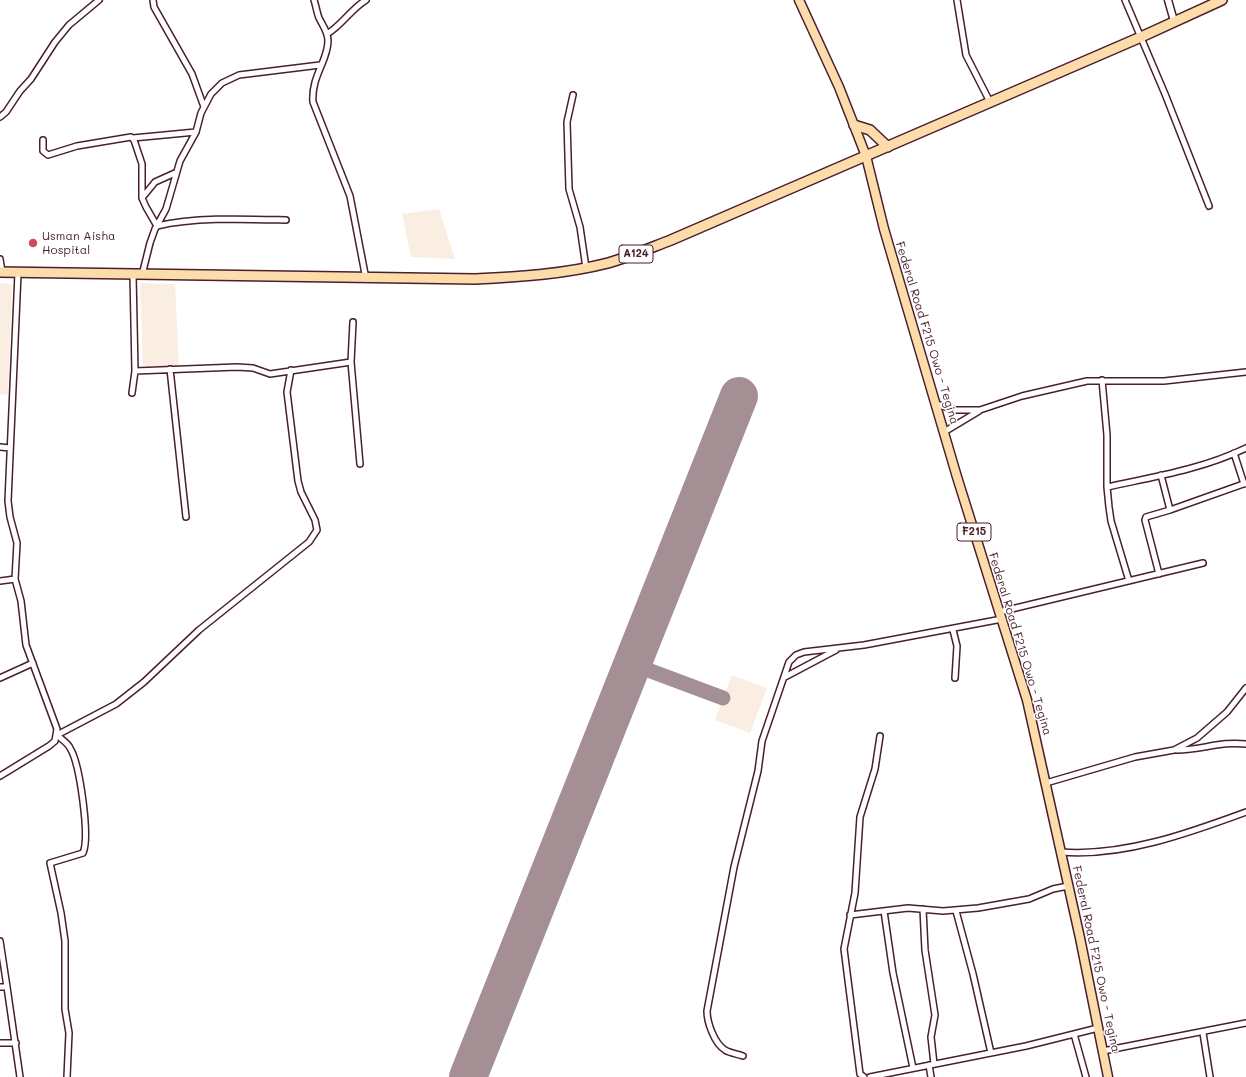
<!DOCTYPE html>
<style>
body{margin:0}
canvas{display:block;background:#fff}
</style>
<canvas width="1246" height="1077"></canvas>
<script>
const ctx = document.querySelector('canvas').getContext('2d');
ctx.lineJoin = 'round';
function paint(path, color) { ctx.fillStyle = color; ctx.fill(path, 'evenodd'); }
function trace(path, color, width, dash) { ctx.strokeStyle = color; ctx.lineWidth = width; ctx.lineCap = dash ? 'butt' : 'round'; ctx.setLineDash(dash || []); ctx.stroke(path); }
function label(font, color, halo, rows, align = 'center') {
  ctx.font = font + ' Mali,sans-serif'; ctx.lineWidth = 3; ctx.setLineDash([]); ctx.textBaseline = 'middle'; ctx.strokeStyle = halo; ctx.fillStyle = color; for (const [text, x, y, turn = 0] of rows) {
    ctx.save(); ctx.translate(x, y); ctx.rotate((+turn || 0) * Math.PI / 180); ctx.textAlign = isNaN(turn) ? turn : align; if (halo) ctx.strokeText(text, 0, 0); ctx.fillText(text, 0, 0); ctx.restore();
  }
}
const built = new Path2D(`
 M 439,209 L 455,259 L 411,257 L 402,214 Z
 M 0,283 L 12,284 L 8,395 L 0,394 Z
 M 140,283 L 175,284 L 179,366 L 143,366 Z
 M 732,675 L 767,688 L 750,733 L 715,720 Z`);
const taxiway = new Path2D(`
 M 632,664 L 723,698`);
const runway = new Path2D(`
 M 468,1077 L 739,396`);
const minor = new Path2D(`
 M 153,0 L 154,7 L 192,74 L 204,107
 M 314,0 C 316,6 317,13 319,18 C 323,26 328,32 328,41 C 328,61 311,76 313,102 L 350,196 L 366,279
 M 957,0 L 966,55 L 990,102
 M 1125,0 L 1165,94 L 1209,206
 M 327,34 C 342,25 351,9 366,0
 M 573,95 L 567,122 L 569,189 L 580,227 L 586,268
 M 0,117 L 6,112 L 20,91 L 31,79 L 55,42 L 69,25 L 99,0
 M 133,138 L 196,132
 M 43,140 L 43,151 L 48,155 L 77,146 L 131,137 L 134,140 L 142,164 L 142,198
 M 175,173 L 155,182 L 142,198 L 146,207 L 157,226 C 195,217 246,219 286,220
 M 0,259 L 2,272
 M 142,275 L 150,243 L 155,229 L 166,209 L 180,161 L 196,132 L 201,113 L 211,94 L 222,83 L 239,75 L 320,65
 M 353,322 L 351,362 L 360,464
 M 170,369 L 186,517
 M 135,371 L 237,367 L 253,368 L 270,374 L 351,362
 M 1102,380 L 1107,435 L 1107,487 L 1109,507 L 1111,521 L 1129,581
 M 132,393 L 135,371 L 133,275
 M 936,404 L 955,410 L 980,410 L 1022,396 L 1087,381 L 1164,381 L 1246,372
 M 944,432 L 979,411
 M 0,447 L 10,448
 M 1234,453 L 1244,484
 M 1161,475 L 1170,510 L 1246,483
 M 1107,487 C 1153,477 1203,469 1246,448
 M 1159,574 L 1145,520 L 1146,517 L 1170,510
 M 0,581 L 15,579
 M 999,612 L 1203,563
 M 953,630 L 957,646 L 955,678
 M 785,677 L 836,650
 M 0,678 L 33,663
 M 1177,750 C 1203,750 1219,741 1246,744
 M 0,776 L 49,746 L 55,741 L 57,729 L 26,645 L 21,601 L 15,579 L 17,543 L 10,517 L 8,501 L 18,273
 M 1046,783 L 1135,757 L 1174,750 L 1197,738 L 1227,712 L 1246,688
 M 1061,852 C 1123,857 1189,833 1246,812
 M 923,909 L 925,950 L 935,1015 L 931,1037 L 934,1064
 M 884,911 L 893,973 L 913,1068
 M 956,911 L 973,974 L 991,1053
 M 850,915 L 908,908 L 943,911 L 978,908 L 1029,899 L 1053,889 L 1068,886
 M 0,941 L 7,987
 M 0,987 L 7,987 L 20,1077
 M 1203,1033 L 1210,1077
 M 1074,1034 L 1086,1077
 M 0,1043 L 16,1043
 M 1103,1051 L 1246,1023
 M 743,1056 C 737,1054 730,1053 725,1050 C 714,1043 707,1022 707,1011 L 734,867 L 758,771 L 762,741 L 789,662 L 796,655 L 804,652 L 864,645 L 1002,619
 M 929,1065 L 931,1077
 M 67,1077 L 69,1033 L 65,1009 L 65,941 L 61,913 L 50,863 L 83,853 C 90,837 80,764 70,748 C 68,743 61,739 57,735 L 116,704 L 144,682 L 199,630 L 309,542 L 317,530 L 315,520 L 301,492 L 298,481 L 287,392 L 291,370
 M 864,1077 L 860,1074 L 844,949 L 855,893 L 860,817 L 875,769 L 880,736
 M 870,1077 L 1026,1046 L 1098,1028`);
const tertiary = new Path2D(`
 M 1168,0 L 1174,21`);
const primary = new Path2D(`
 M 799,0 L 839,87 L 866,156 L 884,229 L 957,477 L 1027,700 L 1080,938 L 1108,1077`);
const trunk = new Path2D(`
 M 854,125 L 870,130 L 888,147
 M 0,272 L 475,279 C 519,277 565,274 608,263 C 629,257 650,248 671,240 L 1141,37 L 1222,0`);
const markers = [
 [33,243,5,"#d1495b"]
];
const shields = [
 [636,254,34],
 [974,532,34]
];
const shieldNames = [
 ["A124",636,254],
 ["F215",974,532]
];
const poiNames = [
 ["Usman Aisha",42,236],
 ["Hospital",42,250]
];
const streetNames = [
 ["Federal Road F215 Owo - Tegina",927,333,73],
 ["Federal Road F215 Owo - Tegina",1020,644,73],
 ["Federal Road F215 Owo - Tegina",1096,959,78]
];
paint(built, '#f9eee1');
trace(taxiway, '#a48f95', 15);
trace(runway, '#a48f95', 38);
trace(minor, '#4a1f2b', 8);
trace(tertiary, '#4a1f2b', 9);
trace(primary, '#4a1f2b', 11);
trace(trunk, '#4a1f2b', 12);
trace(minor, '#fff', 5);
trace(tertiary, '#fff', 6);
trace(primary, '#fddcac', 8);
trace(trunk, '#fddcac', 9);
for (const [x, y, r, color] of markers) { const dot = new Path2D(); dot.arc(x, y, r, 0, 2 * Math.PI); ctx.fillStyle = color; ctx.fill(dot); trace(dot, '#fff', 1.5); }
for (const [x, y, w] of shields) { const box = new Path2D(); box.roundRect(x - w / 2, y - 9, w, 18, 3); ctx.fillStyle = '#fff'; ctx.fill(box); trace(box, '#4a1f2b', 1); }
label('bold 11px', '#4a1f2b', null, shieldNames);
label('12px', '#4a1f2b', '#fff', poiNames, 'left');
label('12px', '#4a1f2b', '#fff', streetNames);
</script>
